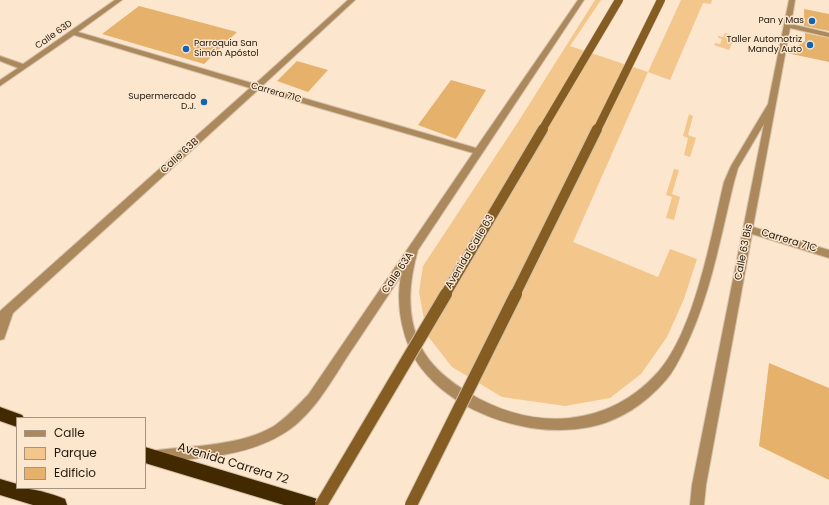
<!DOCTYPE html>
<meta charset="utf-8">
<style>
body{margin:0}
#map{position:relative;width:829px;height:505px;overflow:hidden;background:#fce7ce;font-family:Poppins,sans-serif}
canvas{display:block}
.legend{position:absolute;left:16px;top:417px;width:130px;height:72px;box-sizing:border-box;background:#fce7ce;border:1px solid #a49480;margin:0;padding:5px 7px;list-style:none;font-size:12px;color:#20180c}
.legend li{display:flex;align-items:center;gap:8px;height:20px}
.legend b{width:20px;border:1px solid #a49480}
</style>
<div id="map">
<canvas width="829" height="505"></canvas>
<ul class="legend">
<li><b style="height:5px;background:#ac895c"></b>Calle</li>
<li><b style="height:11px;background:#f3c68b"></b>Parque</li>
<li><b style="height:11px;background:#e6b16b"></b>Edificio</li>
</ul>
</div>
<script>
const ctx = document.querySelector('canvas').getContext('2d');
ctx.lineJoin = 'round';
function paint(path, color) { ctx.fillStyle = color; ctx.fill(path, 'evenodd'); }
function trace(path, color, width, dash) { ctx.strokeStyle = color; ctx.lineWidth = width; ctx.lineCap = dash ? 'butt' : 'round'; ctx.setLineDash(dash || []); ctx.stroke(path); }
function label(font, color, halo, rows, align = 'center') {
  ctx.font = font + ' Poppins,sans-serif'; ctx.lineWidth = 3; ctx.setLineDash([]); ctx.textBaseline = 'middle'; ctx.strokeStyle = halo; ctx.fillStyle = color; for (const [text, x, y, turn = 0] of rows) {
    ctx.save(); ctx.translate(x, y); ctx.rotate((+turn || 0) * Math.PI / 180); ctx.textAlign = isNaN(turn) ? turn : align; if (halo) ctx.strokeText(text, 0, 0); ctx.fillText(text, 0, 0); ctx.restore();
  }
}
const green = new Path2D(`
 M 595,0 L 601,0 L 570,46 L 648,72 L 681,0 L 712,0 L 711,4 L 703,3 L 670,80 L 648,72 L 573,242 L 658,277 L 670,249 L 697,259 L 684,299 L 667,337 L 641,374 L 610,398 L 565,406 L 502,397 L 452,367 L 427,335 L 419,292 L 423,266 L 518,122 Z
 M 725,33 L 735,36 L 729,50 L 714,45 L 715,43 L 720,44 L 722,39 L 718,38 L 718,36 L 723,37 Z
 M 689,114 L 693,116 L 688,135 L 696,138 L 690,157 L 684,155 L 688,138 L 683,136 Z
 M 674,169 L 679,170 L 672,194 L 680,197 L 674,220 L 666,218 L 672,197 L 666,195 Z`);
const building = new Path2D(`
 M 139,6 L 237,32 L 204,64 L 102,34 Z
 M 804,9 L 829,14 L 829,31 L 804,26 Z
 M 805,33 L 829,38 L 829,62 L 787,53 L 805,41 Z
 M 297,61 L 328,70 L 308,92 L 277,81 Z
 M 451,80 L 486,90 L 456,139 L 418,125 Z
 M 769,363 L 829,388 L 829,480 L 759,446 Z`);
const street = new Path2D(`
 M 115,0 L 122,0 L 78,32 L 255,84 L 348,0 L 355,0 L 262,86 L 476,148 L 578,0 L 584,0 L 418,250 C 409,282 406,313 420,345 C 430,366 449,381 469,393 C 532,431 607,429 658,372 C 695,330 711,236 724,182 L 731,166 L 768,104 L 789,0 L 795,0 L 791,24 L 829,33 L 829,37 L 790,28 L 753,227 L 829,250 L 829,258 L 752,234 L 706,485 L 704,505 L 690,505 L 692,485 L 764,124 L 738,168 L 734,182 C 720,239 710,299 683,352 C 678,362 673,372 666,380 C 646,403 620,421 590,427 C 533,439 457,415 421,368 C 403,344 395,306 401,276 C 383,303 365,330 347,357 C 329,385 311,418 281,435 C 244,457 199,458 158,462 L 153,461 L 152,456 L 153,451 L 158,450 C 194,446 243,445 274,426 C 287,417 297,406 308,395 L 473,153 L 258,90 L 13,313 L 4,339 L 0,340 L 0,311 L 250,88 L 74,35 L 0,86 L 0,80 L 18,68 L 0,61 L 0,56 L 23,64 Z`);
const highway = new Path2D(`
 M 0,407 L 22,415 L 24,418 L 17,418 L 17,427 L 0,421 Z
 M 145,447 L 311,497 L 317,499 L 319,505 L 284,505 L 145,463 Z
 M 0,479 L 17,484 L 17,488 C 33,488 50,493 65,499 L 67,505 L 33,505 L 0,495 Z`);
const secondaryBridgeFar2 = new Path2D(`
 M 542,130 L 619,0
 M 597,130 L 661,0`);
const secondaryBridgeFar1 = new Path2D(`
 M 445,295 L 543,129
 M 515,295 L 597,129`);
const secondaryBridge = new Path2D(`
 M 321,505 L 446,294
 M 411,505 L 516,294`);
const markers = [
 [812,21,4,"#1363b1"],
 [810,45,4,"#1363b1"],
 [186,49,4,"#1363b1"],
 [204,102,4,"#1363b1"]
];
const farPoinames = [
 ["Pan y Mas",804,21],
 ["Taller Automotriz",802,40],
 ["Mandy Auto",802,50],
 ["Parroquia San",194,44,"left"],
 ["Simón Apóstol",194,54,"left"],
 ["Supermercado",196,97],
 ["D.J.",196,107]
];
const farStreetnames = [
 ["Calle 63D",54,35,-35],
 ["Carrera 71C",276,93,16]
];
const streetNames = [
 ["Calle 63B",180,156,-42],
 ["Carrera 71C",789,241,17],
 ["Avenida Calle 63",470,252,-59],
 ["Calle 63 Bis",744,252,-79],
 ["Calle 63A",398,273,-56]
];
const nearStreetnames = [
 ["Avenida Carrera 72",233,464,17]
];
paint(green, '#f3c68b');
paint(building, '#e6b16b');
trace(street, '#d4c2ab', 2);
trace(highway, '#d4c2ab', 2);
paint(street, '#ac895c');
paint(highway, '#432900');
trace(secondaryBridgeFar2, '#d4c2ab', 9, []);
trace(secondaryBridgeFar1, '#d4c2ab', 12, []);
trace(secondaryBridge, '#d4c2ab', 14, []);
trace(secondaryBridgeFar2, '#855d22', 8);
trace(secondaryBridgeFar1, '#855d22', 10);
trace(secondaryBridge, '#855d22', 12);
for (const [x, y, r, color] of markers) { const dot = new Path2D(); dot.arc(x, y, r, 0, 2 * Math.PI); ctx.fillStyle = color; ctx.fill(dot); trace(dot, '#fce7ce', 1.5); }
label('9px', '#20180c', '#fce7ce', farPoinames, 'right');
label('9px', '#20180c', '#fce7ce', farStreetnames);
label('10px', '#20180c', '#fce7ce', streetNames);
label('12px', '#20180c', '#fce7ce', nearStreetnames);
</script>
